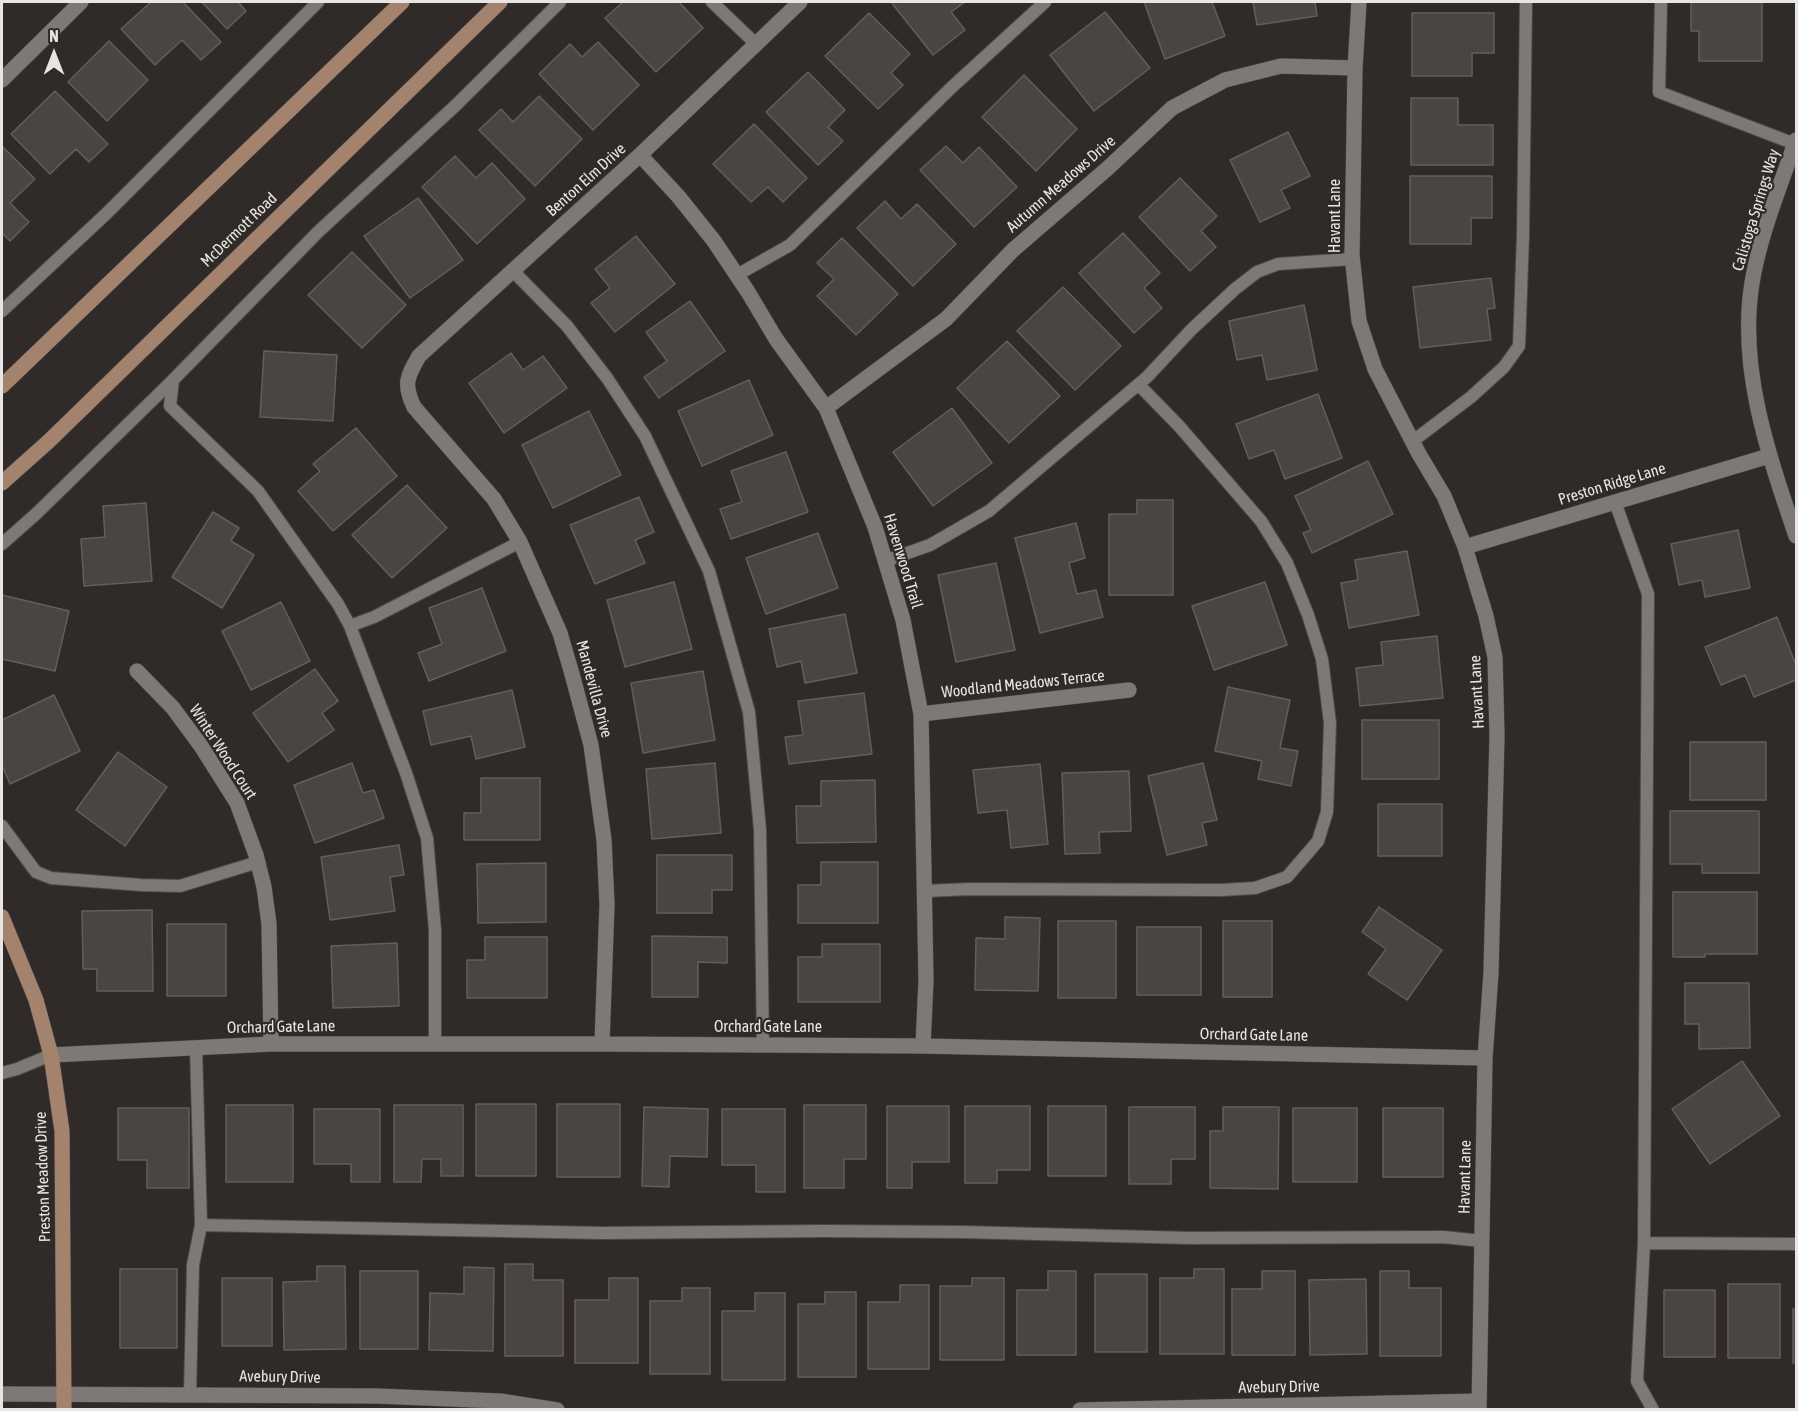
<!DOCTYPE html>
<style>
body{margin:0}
#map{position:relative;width:1798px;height:1411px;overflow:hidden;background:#302b28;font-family:"Asap Condensed",sans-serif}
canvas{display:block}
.frame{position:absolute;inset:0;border:3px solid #e8e5e3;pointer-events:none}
.north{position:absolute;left:24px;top:24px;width:60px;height:60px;-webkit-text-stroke:4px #302b28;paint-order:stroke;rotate:0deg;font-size:16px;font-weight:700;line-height:24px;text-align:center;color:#e8e5e3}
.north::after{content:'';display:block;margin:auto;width:21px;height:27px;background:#e8e5e3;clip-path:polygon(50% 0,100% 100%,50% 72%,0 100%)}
</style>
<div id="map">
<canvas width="1798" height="1411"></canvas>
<div class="frame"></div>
<div class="north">N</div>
</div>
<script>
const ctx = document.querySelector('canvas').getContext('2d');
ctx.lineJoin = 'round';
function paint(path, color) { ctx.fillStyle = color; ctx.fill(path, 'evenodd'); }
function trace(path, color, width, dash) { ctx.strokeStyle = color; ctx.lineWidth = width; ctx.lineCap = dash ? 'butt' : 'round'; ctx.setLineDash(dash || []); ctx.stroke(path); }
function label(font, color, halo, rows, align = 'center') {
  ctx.font = font + ' "Asap Condensed",sans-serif'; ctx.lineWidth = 4.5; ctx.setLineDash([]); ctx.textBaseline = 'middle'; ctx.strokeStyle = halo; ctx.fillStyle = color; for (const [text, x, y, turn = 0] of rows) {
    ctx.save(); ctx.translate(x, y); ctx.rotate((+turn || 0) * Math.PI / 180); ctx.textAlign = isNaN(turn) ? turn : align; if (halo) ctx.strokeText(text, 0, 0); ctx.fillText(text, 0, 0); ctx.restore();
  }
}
const building = new Path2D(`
 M 151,2 L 183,2 L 221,42 L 201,60 L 182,40 L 155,65 L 121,29 Z
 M 202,2 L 238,2 L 246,11 L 227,29 Z
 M 623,2 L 679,2 L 703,28 L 656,72 L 605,18 Z
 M 891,2 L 965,2 L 951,12 L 965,30 L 933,55 Z
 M 1144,2 L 1212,2 L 1225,36 L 1165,59 Z
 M 1253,2 L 1315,2 L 1317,16 L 1257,25 Z
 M 1691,2 L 1762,2 L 1762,61 L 1699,61 L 1699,31 L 1691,31 Z
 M 1105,12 L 1150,68 L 1094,111 L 1050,55 Z
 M 869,13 L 910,54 L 891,73 L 903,85 L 878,109 L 825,56 Z
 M 1412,13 L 1494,13 L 1494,53 L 1472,53 L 1472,76 L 1412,76 Z
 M 109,41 L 148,80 L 107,121 L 68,82 Z
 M 598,42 L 639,85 L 593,130 L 539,74 L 570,44 L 582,57 Z
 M 808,72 L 845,110 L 828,127 L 843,141 L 818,165 L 766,112 Z
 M 1024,75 L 1077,129 L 1036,171 L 982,117 Z
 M 55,91 L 108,144 L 89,162 L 76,149 L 50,174 L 11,134 Z
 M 539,96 L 582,139 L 535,186 L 479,130 L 501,109 L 513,122 Z
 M 1411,98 L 1458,98 L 1458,125 L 1493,125 L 1493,165 L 1411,165 Z
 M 754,124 L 807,178 L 783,202 L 768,187 L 751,202 L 713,164 Z
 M 1288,132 L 1310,176 L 1281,190 L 1290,208 L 1260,222 L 1230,160 Z
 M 2,146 L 35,179 L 10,203 L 29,222 L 10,241 L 2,233 Z
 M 946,146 L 963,163 L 979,147 L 1017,187 L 974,227 L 920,170 Z
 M 455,156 L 476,178 L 492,163 L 525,199 L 477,244 L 422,187 Z
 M 1410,176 L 1492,176 L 1492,218 L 1471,218 L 1471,244 L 1410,244 Z
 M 1180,178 L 1217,216 L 1201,231 L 1216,247 L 1190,271 L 1139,217 Z
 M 418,198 L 463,260 L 410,298 L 364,236 Z
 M 885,201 L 901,219 L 917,204 L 956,244 L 913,286 L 857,228 Z
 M 1123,233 L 1160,273 L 1144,288 L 1162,308 L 1134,333 L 1079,273 Z
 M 636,236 L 675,284 L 615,332 L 591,303 L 610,288 L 595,269 Z
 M 842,238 L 898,294 L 856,335 L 817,296 L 834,279 L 817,263 Z
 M 352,252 L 406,305 L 362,348 L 308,295 Z
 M 1491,278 L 1495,308 L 1487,309 L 1491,340 L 1420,348 L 1413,287 Z
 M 1063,287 L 1121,346 L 1075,390 L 1017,331 Z
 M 690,301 L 725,351 L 659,398 L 644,377 L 667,361 L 646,332 Z
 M 1304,305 L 1317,370 L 1267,380 L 1262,355 L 1237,360 L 1229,321 Z
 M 1007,341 L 1060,396 L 1009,443 L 957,388 Z
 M 264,351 L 337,355 L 333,421 L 260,417 Z
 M 511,353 L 523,370 L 543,356 L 567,388 L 504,433 L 469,383 Z
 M 749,380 L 773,435 L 702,466 L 678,411 Z
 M 1318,394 L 1342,458 L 1285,479 L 1274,450 L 1249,459 L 1236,424 Z
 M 952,408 L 992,463 L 933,506 L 893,452 Z
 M 589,411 L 621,475 L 553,508 L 522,445 Z
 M 356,428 L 397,476 L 333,531 L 298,491 L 320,471 L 313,464 Z
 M 786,452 L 808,512 L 731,539 L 720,509 L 742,502 L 731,471 Z
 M 1368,461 L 1393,514 L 1312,553 L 1303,533 L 1311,530 L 1295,496 Z
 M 407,485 L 447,528 L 392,578 L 352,535 Z
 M 639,497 L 654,532 L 635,540 L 645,563 L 595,584 L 570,525 Z
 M 1137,500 L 1173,500 L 1173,595 L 1109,595 L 1109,514 L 1137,514 Z
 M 146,503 L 152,581 L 84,586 L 81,539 L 105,537 L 103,506 Z
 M 213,512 L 239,528 L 231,541 L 254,555 L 222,608 L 172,577 Z
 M 1076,523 L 1085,558 L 1069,563 L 1077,594 L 1096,590 L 1103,617 L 1040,633 L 1015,538 Z
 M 1738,530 L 1750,588 L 1705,597 L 1702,580 L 1679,585 L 1671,544 Z
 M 818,533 L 838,588 L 766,614 L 746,558 Z
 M 1407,551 L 1419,615 L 1349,628 L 1341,583 L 1358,580 L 1355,560 Z
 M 996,563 L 1015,650 L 956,662 L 938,575 Z
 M 674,582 L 692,649 L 625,667 L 607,600 Z
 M 1265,582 L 1287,645 L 1214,670 L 1192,606 Z
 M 482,588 L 506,651 L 429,681 L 418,653 L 442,644 L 429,608 Z
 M 2,595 L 69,611 L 55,671 L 2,659 Z
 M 281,602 L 310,661 L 251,690 L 222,631 Z
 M 845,614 L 857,673 L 805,683 L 801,661 L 777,667 L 769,629 Z
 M 1777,617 L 1796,665 L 1796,680 L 1754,697 L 1745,675 L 1721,685 L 1705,647 Z
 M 1437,636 L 1443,698 L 1360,706 L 1356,668 L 1383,665 L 1381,642 Z
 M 315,669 L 338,701 L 322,713 L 334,730 L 288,762 L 253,713 Z
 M 703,671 L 715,740 L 643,753 L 631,683 Z
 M 1228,687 L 1290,700 L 1280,748 L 1298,751 L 1291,786 L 1258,779 L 1262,761 L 1215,751 Z
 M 512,690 L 525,747 L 476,759 L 471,736 L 431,745 L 423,711 Z
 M 864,693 L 872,754 L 789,764 L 785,737 L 803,735 L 798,701 Z
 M 54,695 L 80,751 L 10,784 L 2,765 L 2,720 Z
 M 1362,720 L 1439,720 L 1439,779 L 1362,779 Z
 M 1690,742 L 1766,742 L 1766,800 L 1690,800 Z
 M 118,752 L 167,787 L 125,846 L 76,810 Z
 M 352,763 L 363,793 L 374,790 L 384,818 L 315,843 L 294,785 Z
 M 715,763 L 721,833 L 652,839 L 646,769 Z
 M 1203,763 L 1217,820 L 1202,823 L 1207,845 L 1167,855 L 1148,776 Z
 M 1040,764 L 1048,844 L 1011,848 L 1007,810 L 978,813 L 973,770 Z
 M 1129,771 L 1131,831 L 1099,832 L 1100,853 L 1065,854 L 1062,773 Z
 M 481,778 L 540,778 L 540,840 L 464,840 L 464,813 L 481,813 Z
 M 875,780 L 876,842 L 797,843 L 796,806 L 821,806 L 821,781 Z
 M 1378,804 L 1442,804 L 1442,856 L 1378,856 Z
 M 1670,811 L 1759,811 L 1759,873 L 1702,873 L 1702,864 L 1670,864 Z
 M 399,845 L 404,875 L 390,877 L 395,911 L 330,920 L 321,857 Z
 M 657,855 L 732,855 L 732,890 L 712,890 L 712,913 L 657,913 Z
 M 821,862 L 878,862 L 878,923 L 798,923 L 798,885 L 821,885 Z
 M 546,863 L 546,922 L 478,923 L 477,864 Z
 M 1673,892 L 1757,892 L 1757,954 L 1705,954 L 1705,957 L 1673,957 Z
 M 1379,907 L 1442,950 L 1407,1000 L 1368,974 L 1386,949 L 1362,932 Z
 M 152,910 L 153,991 L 97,991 L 97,969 L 83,969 L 82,911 Z
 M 1005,917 L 1040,918 L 1038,991 L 975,990 L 976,938 L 1005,939 Z
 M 1058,921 L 1116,921 L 1116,998 L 1058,998 Z
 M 1223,921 L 1272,921 L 1272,997 L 1223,997 Z
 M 167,924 L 226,924 L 226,996 L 167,996 Z
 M 1137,927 L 1201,927 L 1201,995 L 1137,995 Z
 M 652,936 L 727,937 L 727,963 L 698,962 L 698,997 L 652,997 Z
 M 485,937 L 547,937 L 547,998 L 467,998 L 467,960 L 485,960 Z
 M 397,943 L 399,1006 L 333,1008 L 331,946 Z
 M 822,944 L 880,944 L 880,1002 L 798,1002 L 798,957 L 822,957 Z
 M 1685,983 L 1749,983 L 1750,1048 L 1699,1049 L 1699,1024 L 1685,1024 Z
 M 1742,1061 L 1780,1116 L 1710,1164 L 1672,1109 Z
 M 476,1104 L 536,1104 L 536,1176 L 476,1176 Z
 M 557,1104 L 620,1104 L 620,1177 L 557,1177 Z
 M 226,1105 L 293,1105 L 293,1182 L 226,1182 Z
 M 394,1105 L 463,1105 L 463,1176 L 441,1176 L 441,1159 L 422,1159 L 421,1182 L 394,1182 Z
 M 804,1105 L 866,1105 L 866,1159 L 844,1159 L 844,1188 L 804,1188 Z
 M 887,1106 L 949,1106 L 949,1162 L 912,1162 L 912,1188 L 887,1188 Z
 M 965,1106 L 1030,1106 L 1030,1170 L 997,1170 L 997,1183 L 965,1183 Z
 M 1048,1106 L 1106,1106 L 1106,1176 L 1048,1176 Z
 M 644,1107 L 708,1109 L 707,1157 L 670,1156 L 669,1187 L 642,1186 Z
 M 1129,1107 L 1195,1107 L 1195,1159 L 1171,1159 L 1171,1184 L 1129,1184 Z
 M 1223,1107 L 1279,1107 L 1278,1189 L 1210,1188 L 1210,1131 L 1223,1131 Z
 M 118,1108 L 189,1108 L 189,1188 L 147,1188 L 147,1160 L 118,1160 Z
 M 1293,1108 L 1357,1108 L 1357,1182 L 1293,1182 Z
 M 1383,1108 L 1443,1108 L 1443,1177 L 1383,1177 Z
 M 314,1109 L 380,1109 L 380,1182 L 351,1182 L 351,1164 L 314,1164 Z
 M 722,1109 L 785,1109 L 785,1192 L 756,1192 L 756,1165 L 722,1165 Z
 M 505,1264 L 533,1264 L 533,1280 L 563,1280 L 563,1356 L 505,1356 Z
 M 317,1266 L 345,1266 L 346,1349 L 284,1350 L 283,1282 L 317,1281 Z
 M 464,1267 L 494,1268 L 493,1351 L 429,1350 L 430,1293 L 464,1294 Z
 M 120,1269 L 177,1269 L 177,1348 L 120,1348 Z
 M 1194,1269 L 1224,1269 L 1224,1354 L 1160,1354 L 1160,1278 L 1194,1278 Z
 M 360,1271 L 418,1271 L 418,1349 L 360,1349 Z
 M 1048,1271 L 1076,1271 L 1076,1355 L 1017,1355 L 1017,1290 L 1048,1290 Z
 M 1262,1271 L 1295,1271 L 1295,1355 L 1232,1355 L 1232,1289 L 1262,1289 Z
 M 1380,1271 L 1409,1271 L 1409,1288 L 1441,1288 L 1441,1356 L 1380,1356 Z
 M 1095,1274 L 1147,1274 L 1147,1352 L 1095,1352 Z
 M 222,1278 L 272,1278 L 272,1346 L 222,1346 Z
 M 609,1278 L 638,1278 L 638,1363 L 575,1363 L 575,1300 L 609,1300 Z
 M 972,1278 L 1004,1278 L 1004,1360 L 940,1360 L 940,1286 L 972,1286 Z
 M 1366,1279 L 1367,1354 L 1310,1355 L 1309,1280 Z
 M 1728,1284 L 1780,1284 L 1780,1358 L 1728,1358 Z
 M 900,1285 L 929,1285 L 929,1369 L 868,1369 L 868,1302 L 900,1302 Z
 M 682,1288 L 710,1288 L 710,1374 L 650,1374 L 650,1301 L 682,1301 Z
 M 1664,1290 L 1715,1290 L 1715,1357 L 1664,1357 Z
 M 825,1292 L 856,1292 L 856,1377 L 798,1377 L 798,1304 L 825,1304 Z
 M 755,1293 L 785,1293 L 785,1380 L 722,1380 L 722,1311 L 755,1311 Z
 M 1793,1309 L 1796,1309 L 1796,1363 L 1793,1363 Z`);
const lane = new Path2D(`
 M 712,2 L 756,44
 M 1661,2 L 1659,92 L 1795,144
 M 513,271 L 567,326 L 607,378 L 645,436 L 709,571 L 749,712 L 760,830 L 763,1045
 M 737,275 L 790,245 L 952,87 L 1045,2
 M 2,311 L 107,213 L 318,2
 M 1413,441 L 1471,397 L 1504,367 L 1519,346 L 1523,236 L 1526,2
 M 1615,502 L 1648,594 L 1644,1243
 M 520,542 L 374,617 L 350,626 L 338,604 L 258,491 L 170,406 L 173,380 L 319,231 L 455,106 L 560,2
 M 2,544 L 37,513 L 173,380
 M 885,561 L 930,545 L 989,511 L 1147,377 L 1191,330 L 1235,289 L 1257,272 L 1278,264 L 1352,259
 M 350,626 L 406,773 L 427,838 L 435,930 L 435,1044
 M 2,826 L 36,872 L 51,878 L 141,885 L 180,886 L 258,862
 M 924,891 L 970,889 L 1222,890 L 1255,888 L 1287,877 L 1318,841 L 1327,812 L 1330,723 L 1322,659 L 1308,615 L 1287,563 L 1261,521 L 1179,426 L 1139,385
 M 2,1073 L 17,1069 L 51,1055
 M 201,1225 L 602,1233 L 823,1231 L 963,1232 L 1190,1238 L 1443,1237 L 1482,1241
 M 190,1394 L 193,1265 L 201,1225 L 196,1048
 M 1653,1410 L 1637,1381 L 1644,1243 L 1796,1244`);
const street = new Path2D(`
 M 1359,2 L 1355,68 L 1352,255 L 1359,321 L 1375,369 L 1419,454 L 1444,496 L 1465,547 L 1486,616 L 1495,657 L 1497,736 L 1491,973 L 1485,1058 L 1479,1410
 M 2,80 L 81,2
 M 1796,140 C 1780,187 1760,234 1752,283 C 1738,369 1769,456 1796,536
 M 640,155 L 678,196 L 714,241 L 748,292 L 776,339 L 826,408 L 875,527 L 903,620 L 921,714 L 926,980 L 923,1046
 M 826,408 L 946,319 L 1013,250 L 1108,168 L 1172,108 L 1225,80 L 1281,66 L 1355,68
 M 1465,547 L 1769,456
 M 137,671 L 173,708 L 201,746 L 237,803 L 256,855 L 264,887 L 269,924 L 271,1044
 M 921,714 L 1129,690
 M 602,1044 L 607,904 L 604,840 L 591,745 L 572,674 L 560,633 L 520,542 L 494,499 L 414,407 C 403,384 407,377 419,356 L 640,155 L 800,2
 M 51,1055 L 271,1044 L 602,1044 L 923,1046 L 1485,1058
 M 2,1394 L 376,1396 L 500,1401 L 557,1410
 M 1080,1410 L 1479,1401`);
const secondary = new Path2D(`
 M 2,386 L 402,2
 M 2,483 L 49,441 L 500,2
 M 2,917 L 36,1000 L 51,1055 L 62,1131 L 64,1410`);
const streetNames = [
 ["Benton Elm Drive",586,180,-42],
 ["Autumn Meadows Drive",1061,184,-41],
 ["Calistoga Springs Way",1756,210,-73],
 ["Havant Lane",1335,216,-90],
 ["McDermott Road",239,230,-44],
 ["Preston Ridge Lane",1612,484,-17],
 ["Havenwood Trail",903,561,73],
 ["Woodland Meadows Terrace",1023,684,-6],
 ["Mandevilla Drive",594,689,75],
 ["Havant Lane",1477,692,-93],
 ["Winter Wood Court",223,752,57],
 ["Orchard Gate Lane",281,1027,-1],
 ["Orchard Gate Lane",768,1027],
 ["Orchard Gate Lane",1254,1035,1],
 ["Preston Meadow Drive",43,1177,-92],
 ["Havant Lane",1465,1177,-89],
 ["Avebury Drive",280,1377,1],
 ["Avebury Drive",1279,1387,-1]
];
paint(building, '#4a4542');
trace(building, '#645e5b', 1.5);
trace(lane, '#4e4a48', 14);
trace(street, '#4e4a48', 16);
trace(secondary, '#4e4a48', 16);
trace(lane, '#7f7976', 12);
trace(street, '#7f7976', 15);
trace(secondary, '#a3826e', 15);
label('16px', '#e8e5e3', '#302b28', streetNames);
</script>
